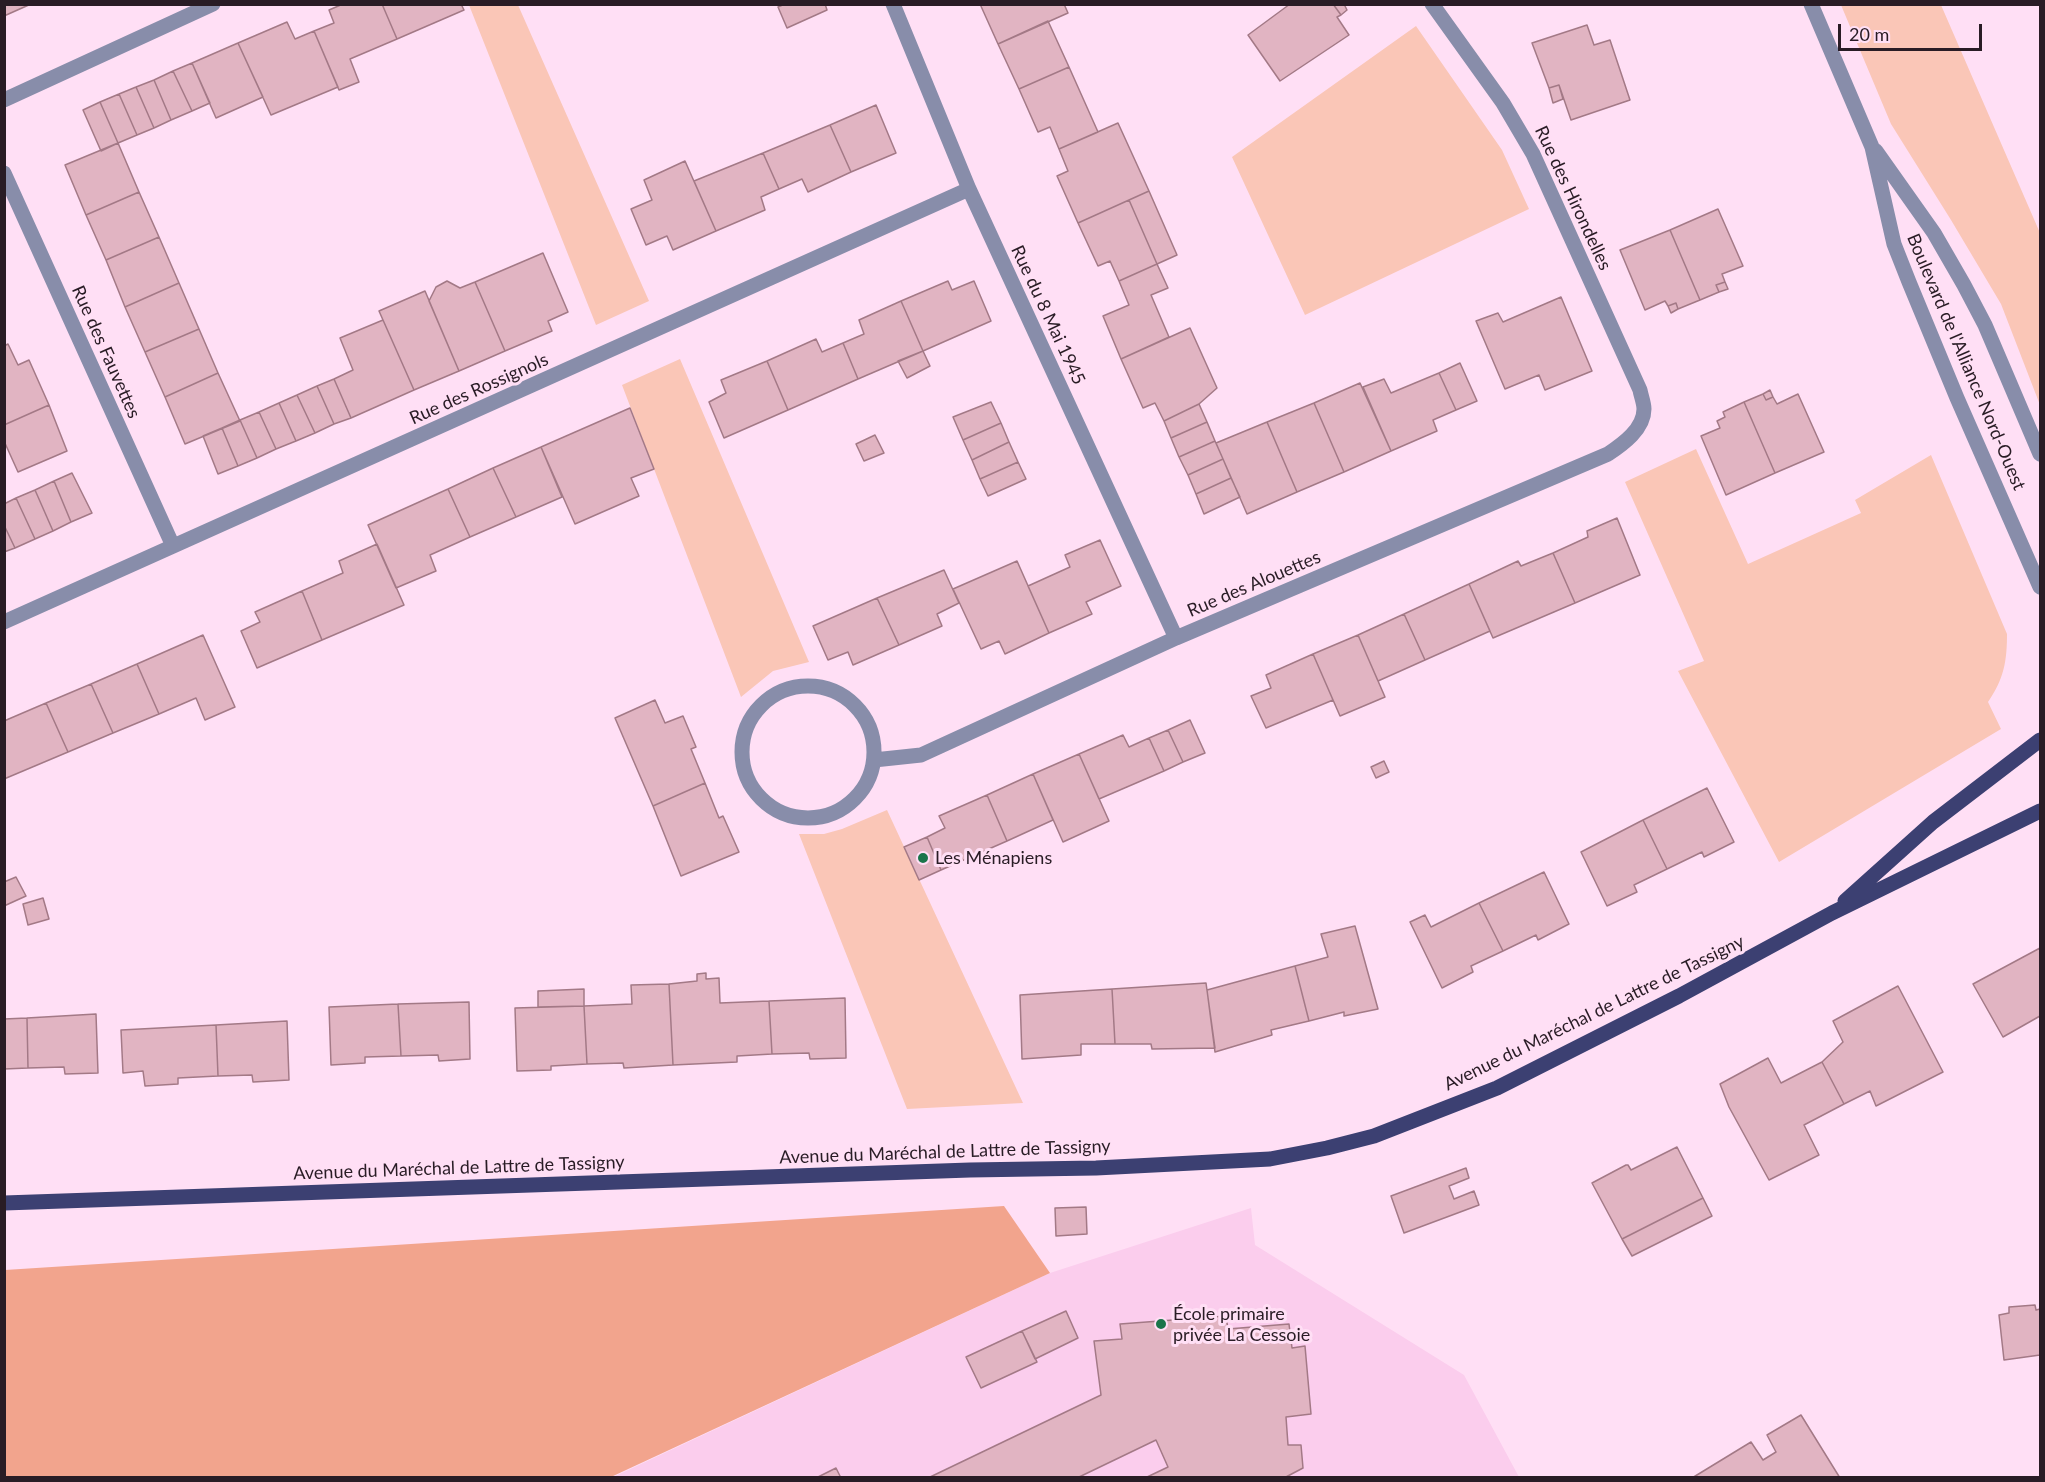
<!DOCTYPE html>
<meta charset="utf-8">
<style>
body{margin:0}
#map{position:relative;width:2045px;height:1482px;overflow:hidden;background:#ffdff5;font-family:Lato,sans-serif}
canvas{display:block}
.frame{position:absolute;inset:0;border:6px solid #291c25;pointer-events:none}
.scale{position:absolute;left:1838px;top:24px;width:144px;height:27px;box-sizing:border-box;border:3px solid #291c25;border-top:0;padding-left:8px;font-size:18px;line-height:21px;white-space:nowrap;color:#291c25;-webkit-text-stroke:4px #ffdff5;paint-order:stroke}
</style>
<div id="map">
<canvas width="2045" height="1482"></canvas>
<div class="frame"></div>
<div class="scale">20 m</div>
</div>
<script>
const ctx = document.querySelector('canvas').getContext('2d');
ctx.lineJoin = 'round';
function paint(path, color) { ctx.fillStyle = color; ctx.fill(path, 'evenodd'); }
function trace(path, color, width, dash) { ctx.strokeStyle = color; ctx.lineWidth = width; ctx.lineCap = dash ? 'butt' : 'round'; ctx.setLineDash(dash || []); ctx.stroke(path); }
function label(font, color, halo, rows, align = 'center') {
  ctx.font = font + ' Lato,sans-serif'; ctx.lineWidth = 6; ctx.setLineDash([]); ctx.textBaseline = 'middle'; ctx.strokeStyle = halo; ctx.fillStyle = color; for (const [text, x, y, turn = 0] of rows) {
    ctx.save(); ctx.translate(x, y); ctx.rotate((+turn || 0) * Math.PI / 180); ctx.textAlign = isNaN(turn) ? turn : align; if (halo) ctx.strokeText(text, 0, 0); ctx.fillText(text, 0, 0); ctx.restore();
  }
}
const built = new Path2D(`
 M 1251,1208 L 1255,1245 L 1464,1375 L 1519,1477 L 611,1478 L 1050,1273 Z`);
const green = new Path2D(`
 M 469,5 L 518,5 L 649,301 L 596,325 Z
 M 1841,5 L 1941,5 L 2040,233 L 2040,405 L 2001,304 L 1951,220 L 1891,124 Z
 M 1416,26 L 1502,150 L 1529,209 L 1305,315 L 1232,157 Z
 M 680,359 L 809,662 L 773,671 L 741,697 L 622,385 Z
 M 1696,449 L 1748,564 L 1861,513 L 1855,500 L 1931,455 L 2007,634 C 2007,661 2004,679 1988,702 L 2001,729 L 1779,862 L 1678,671 L 1704,661 L 1625,482 Z
 M 887,810 L 1023,1103 L 907,1109 L 799,834 L 824,834 L 842,829 Z`);
const forest = new Path2D(`
 M 1004,1206 L 1050,1273 L 611,1477 L 5,1477 L 5,1270 Z`);
const building = new Path2D(`
 M 4,4 L 31,4 L 4,16 Z
 M 343,4 L 382,4 L 397,39 L 350,59 L 359,82 L 339,90 L 314,31 L 334,23 L 329,10 Z
 M 382,4 L 461,4 L 464,10 L 397,39 Z
 M 785,4 L 825,4 L 827,10 L 787,28 L 778,7 Z
 M 980,4 L 1064,4 L 1068,13 L 998,44 Z
 M 1290,4 L 1333,4 L 1341,15 L 1337,17 L 1349,35 L 1280,81 L 1248,35 Z
 M 1333,4 L 1344,4 L 1347,10 L 1341,15 Z
 M 1048,21 L 1069,67 L 1019,89 L 998,44 Z
 M 287,22 L 295,39 L 314,31 L 338,87 L 271,115 L 238,43 Z
 M 1587,25 L 1594,45 L 1610,40 L 1630,100 L 1571,120 L 1559,85 L 1549,88 L 1532,43 Z
 M 238,43 L 263,97 L 216,118 L 192,63 Z
 M 192,63 L 210,103 L 192,111 L 173,71 Z
 M 1069,67 L 1098,132 L 1059,149 L 1050,127 L 1038,132 L 1019,89 Z
 M 173,71 L 192,111 L 171,120 L 154,80 Z
 M 154,80 L 171,120 L 154,128 L 136,87 Z
 M 1559,85 L 1563,99 L 1553,103 L 1549,88 Z
 M 136,87 L 154,128 L 137,135 L 119,94 Z
 M 119,94 L 137,135 L 118,143 L 100,102 Z
 M 100,102 L 118,143 L 101,151 L 83,110 Z
 M 876,105 L 896,153 L 851,172 L 830,125 Z
 M 1118,123 L 1149,191 L 1078,223 L 1057,176 L 1068,171 L 1059,149 Z
 M 830,125 L 851,172 L 808,192 L 802,179 L 779,189 L 763,153 Z
 M 118,143 L 139,192 L 86,215 L 65,165 Z
 M 763,153 L 779,189 L 761,197 L 765,210 L 716,231 L 694,181 Z
 M 685,161 L 716,231 L 673,250 L 667,236 L 646,245 L 631,209 L 652,200 L 644,180 Z
 M 1149,191 L 1177,255 L 1157,264 L 1129,200 Z
 M 139,192 L 159,237 L 106,260 L 86,215 Z
 M 1129,200 L 1157,264 L 1119,281 L 1110,261 L 1098,266 L 1078,223 Z
 M 1718,209 L 1743,266 L 1722,274 L 1725,282 L 1716,285 L 1719,292 L 1700,300 L 1670,230 Z
 M 1670,230 L 1700,300 L 1678,309 L 1676,303 L 1668,306 L 1665,301 L 1645,310 L 1620,250 Z
 M 159,237 L 179,283 L 125,307 L 106,260 Z
 M 543,253 L 568,312 L 548,321 L 552,331 L 505,351 L 475,282 Z
 M 1157,264 L 1168,288 L 1151,295 L 1169,337 L 1121,359 L 1103,316 L 1129,305 L 1119,281 Z
 M 447,281 L 460,288 L 475,282 L 505,351 L 459,371 L 429,301 L 436,287 Z
 M 948,281 L 952,290 L 974,281 L 991,321 L 923,351 L 901,301 Z
 M 1725,282 L 1728,289 L 1719,292 L 1716,285 Z
 M 179,283 L 199,329 L 145,352 L 125,307 Z
 M 425,291 L 459,371 L 414,390 L 379,311 Z
 M 1561,297 L 1592,371 L 1545,390 L 1539,375 L 1505,389 L 1476,321 L 1498,313 L 1503,322 Z
 M 901,301 L 923,351 L 858,379 L 843,343 L 864,334 L 859,320 Z
 M 1676,303 L 1678,309 L 1671,313 L 1668,306 Z
 M 383,320 L 414,390 L 351,418 L 334,379 L 353,370 L 340,338 Z
 M 1190,328 L 1217,388 L 1199,404 L 1164,421 L 1155,403 L 1143,408 L 1121,359 Z
 M 199,329 L 218,373 L 165,397 L 145,352 Z
 M 816,339 L 822,352 L 843,343 L 858,379 L 788,410 L 767,361 Z
 M 8,344 L 18,365 L 29,360 L 49,405 L 4,425 L 4,346 Z
 M 923,351 L 930,366 L 907,378 L 898,361 Z
 M 767,361 L 788,410 L 724,438 L 709,402 L 726,393 L 721,380 Z
 M 1460,363 L 1477,401 L 1456,410 L 1439,373 Z
 M 218,373 L 240,421 L 185,444 L 165,397 Z
 M 1439,373 L 1456,410 L 1433,420 L 1437,431 L 1391,451 L 1363,387 L 1384,379 L 1391,393 Z
 M 334,379 L 351,418 L 334,424 L 317,386 Z
 M 1360,383 L 1391,451 L 1344,472 L 1314,403 Z
 M 317,386 L 334,424 L 315,433 L 297,395 Z
 M 1770,390 L 1773,397 L 1766,400 L 1763,394 Z
 M 1763,394 L 1766,400 L 1773,397 L 1777,404 L 1798,394 L 1824,452 L 1775,473 L 1744,402 Z
 M 297,395 L 315,433 L 296,441 L 279,403 Z
 M 991,402 L 1001,423 L 963,440 L 953,417 Z
 M 1744,402 L 1775,473 L 1726,495 L 1701,436 L 1720,428 L 1717,421 L 1725,417 L 1723,412 Z
 M 279,403 L 296,441 L 276,449 L 259,412 Z
 M 1314,403 L 1344,472 L 1297,492 L 1267,422 Z
 M 1199,404 L 1207,422 L 1171,438 L 1164,421 Z
 M 49,405 L 67,451 L 18,472 L 4,441 L 4,425 Z
 M 630,408 L 654,469 L 631,478 L 639,496 L 575,524 L 541,447 Z
 M 259,412 L 276,449 L 257,458 L 240,420 Z
 M 240,420 L 257,458 L 238,466 L 222,428 Z
 M 1207,422 L 1215,441 L 1179,457 L 1171,438 Z
 M 1267,422 L 1297,492 L 1247,514 L 1216,443 Z
 M 1001,423 L 1009,442 L 972,460 L 963,440 Z
 M 222,428 L 238,466 L 218,474 L 203,436 Z
 M 875,435 L 884,453 L 864,461 L 856,444 Z
 M 1215,441 L 1223,459 L 1188,475 L 1179,457 Z
 M 1009,442 L 1018,462 L 980,479 L 972,460 Z
 M 541,447 L 562,497 L 516,517 L 493,468 Z
 M 1223,459 L 1231,478 L 1196,494 L 1188,475 Z
 M 1018,462 L 1026,479 L 988,496 L 980,479 Z
 M 493,468 L 516,517 L 470,537 L 448,489 Z
 M 72,473 L 92,513 L 71,522 L 54,481 Z
 M 1231,478 L 1240,497 L 1204,514 L 1196,494 Z
 M 54,481 L 71,522 L 53,531 L 35,490 Z
 M 448,489 L 470,537 L 430,555 L 436,571 L 396,588 L 368,525 Z
 M 35,490 L 53,531 L 35,539 L 16,498 Z
 M 16,498 L 35,539 L 15,548 L 4,525 L 4,504 Z
 M 1617,518 L 1640,575 L 1575,603 L 1553,553 L 1588,537 L 1587,531 Z
 M 4,525 L 15,548 L 4,552 Z
 M 1100,540 L 1121,586 L 1086,602 L 1092,614 L 1049,633 L 1028,586 L 1070,567 L 1065,555 Z
 M 377,544 L 404,605 L 322,640 L 302,591 L 343,573 L 339,561 Z
 M 1553,553 L 1575,603 L 1493,638 L 1469,584 L 1518,561 L 1521,566 Z
 M 1017,561 L 1049,633 L 1005,654 L 999,641 L 981,649 L 953,589 Z
 M 944,570 L 959,603 L 937,614 L 942,626 L 899,645 L 877,598 Z
 M 1469,584 L 1490,631 L 1425,660 L 1404,614 Z
 M 302,591 L 322,640 L 257,668 L 241,631 L 260,622 L 255,612 Z
 M 877,598 L 899,645 L 853,665 L 848,652 L 828,660 L 813,626 Z
 M 1404,614 L 1425,660 L 1378,681 L 1358,635 Z
 M 203,635 L 235,707 L 205,720 L 196,698 L 159,714 L 137,664 Z
 M 1358,635 L 1385,697 L 1340,716 L 1313,654 Z
 M 1313,654 L 1333,700 L 1266,728 L 1251,696 L 1271,688 L 1266,675 Z
 M 137,664 L 159,714 L 113,733 L 91,684 Z
 M 91,684 L 113,733 L 68,752 L 46,703 Z
 M 655,700 L 665,723 L 683,716 L 696,747 L 691,749 L 705,783 L 653,806 L 615,718 Z
 M 46,703 L 68,752 L 4,779 L 4,721 Z
 M 1190,720 L 1205,753 L 1183,762 L 1168,730 Z
 M 1168,730 L 1183,762 L 1164,771 L 1149,738 Z
 M 1123,735 L 1129,747 L 1149,738 L 1164,771 L 1099,799 L 1079,754 Z
 M 1079,754 L 1109,821 L 1063,842 L 1033,774 Z
 M 1384,761 L 1389,772 L 1376,778 L 1371,767 Z
 M 1033,774 L 1053,820 L 1007,841 L 987,795 Z
 M 705,783 L 719,818 L 723,816 L 739,852 L 681,876 L 653,806 Z
 M 1707,788 L 1734,842 L 1704,857 L 1702,852 L 1667,869 L 1643,820 Z
 M 987,795 L 1007,841 L 941,870 L 927,837 L 945,828 L 939,816 Z
 M 1643,820 L 1667,869 L 1634,885 L 1637,892 L 1607,906 L 1581,852 Z
 M 927,837 L 941,870 L 919,880 L 904,847 Z
 M 1544,872 L 1569,924 L 1538,940 L 1536,935 L 1503,951 L 1479,903 Z
 M 16,877 L 26,896 L 4,906 L 4,882 Z
 M 43,898 L 49,919 L 28,925 L 23,904 Z
 M 1479,903 L 1503,951 L 1471,966 L 1473,972 L 1442,988 L 1410,922 L 1425,915 L 1431,927 Z
 M 1355,926 L 1378,1009 L 1344,1016 L 1344,1012 L 1309,1021 L 1295,966 L 1328,957 L 1321,934 Z
 M 2040,948 L 2040,1016 L 2003,1037 L 1973,984 Z
 M 1295,966 L 1309,1021 L 1271,1030 L 1272,1035 L 1215,1052 L 1207,990 Z
 M 706,973 L 706,979 L 719,978 L 720,1003 L 769,1001 L 772,1054 L 737,1056 L 737,1062 L 673,1065 L 669,984 L 697,981 L 697,974 Z
 M 1206,983 L 1215,1048 L 1152,1049 L 1151,1044 L 1115,1044 L 1112,989 Z
 M 669,984 L 673,1065 L 624,1068 L 623,1063 L 587,1064 L 584,1006 L 632,1004 L 631,985 Z
 M 1898,986 L 1943,1072 L 1876,1106 L 1870,1091 L 1844,1104 L 1822,1062 L 1843,1042 L 1833,1021 Z
 M 584,989 L 584,1006 L 538,1007 L 538,991 Z
 M 1112,989 L 1115,1044 L 1081,1044 L 1081,1055 L 1022,1059 L 1020,995 Z
 M 845,998 L 846,1058 L 810,1059 L 809,1053 L 772,1054 L 769,1001 Z
 M 469,1002 L 470,1059 L 439,1061 L 438,1055 L 401,1056 L 398,1004 Z
 M 398,1004 L 401,1056 L 365,1057 L 365,1063 L 331,1065 L 329,1007 Z
 M 584,1006 L 587,1064 L 551,1066 L 551,1070 L 517,1071 L 515,1008 Z
 M 96,1014 L 98,1073 L 65,1074 L 64,1067 L 28,1068 L 27,1018 Z
 M 27,1018 L 28,1068 L 4,1069 L 4,1019 Z
 M 287,1021 L 289,1080 L 253,1082 L 252,1075 L 218,1076 L 216,1025 Z
 M 216,1025 L 218,1076 L 178,1078 L 178,1084 L 145,1086 L 143,1071 L 123,1073 L 121,1030 Z
 M 1768,1058 L 1781,1083 L 1822,1062 L 1844,1104 L 1804,1125 L 1819,1155 L 1769,1180 L 1729,1107 L 1720,1084 Z
 M 1677,1147 L 1703,1198 L 1622,1239 L 1592,1183 L 1626,1165 L 1628,1165 L 1631,1170 Z
 M 1466,1168 L 1469,1178 L 1449,1186 L 1454,1199 L 1474,1191 L 1479,1205 L 1404,1233 L 1391,1196 Z
 M 1703,1198 L 1712,1216 L 1632,1256 L 1622,1239 Z
 M 1086,1207 L 1087,1234 L 1056,1236 L 1055,1208 Z
 M 2035,1305 L 2036,1310 L 2040,1309 L 2040,1355 L 2004,1360 L 1999,1315 L 2009,1313 L 2009,1307 Z
 M 1066,1311 L 1078,1338 L 1035,1359 L 1022,1331 Z
 M 1226,1316 L 1228,1329 L 1289,1324 L 1292,1348 L 1305,1346 L 1311,1414 L 1286,1417 L 1288,1445 L 1301,1445 L 1303,1468 L 1284,1478 L 1145,1478 L 1168,1467 L 1156,1440 L 1077,1478 L 928,1478 L 1101,1395 L 1094,1341 L 1122,1339 L 1120,1324 Z
 M 1022,1331 L 1037,1362 L 981,1388 L 966,1357 Z
 M 1801,1415 L 1840,1478 L 1692,1478 L 1751,1442 L 1763,1460 L 1776,1452 L 1767,1435 Z
 M 836,1468 L 841,1478 L 816,1478 Z`);
const minor = new Path2D(`
 M 893,4 L 969,189 L 1176,638
 M 1811,4 L 1872,147 L 1894,244 L 1909,282 L 1957,398 L 2040,587
 M 4,100 L 213,4
 M 1876,151 L 1934,233 L 1964,285 L 1985,325 L 2040,454
 M 4,173 L 173,546
 M 4,622 L 969,189
 M742 752a66 66 0 1 1 132 0a66 66 0 1 1-132 0Z
 M 874,760 L 921,755 L 1176,638 L 1608,454 C 1623,444 1644,429 1644,409 C 1644,403 1641,396 1640,390 L 1533,154 L 1503,103 L 1432,4`);
const major = new Path2D(`
 M 1845,901 L 1933,822 L 2040,740
 M 4,1203 L 970,1170 L 1096,1168 L 1270,1159 L 1327,1148 L 1374,1136 L 1497,1088 L 1679,996 L 1832,913 L 2040,811`);
const markers = [
 [923,858,6,"#19754a"],
 [1161,1324,6,"#19754a"]
];
const streetNames = [
 ["Rue des Hirondelles",1573,198,65],
 ["Rue du 8 Mai 1945",1048,315,65],
 ["Rue des Fauvettes",106,352,66],
 ["Boulevard de l'Alliance Nord-Ouest",1966,362,67],
 ["Rue des Rossignols",479,389,-24],
 ["Rue des Alouettes",1254,584,-23],
 ["Avenue du Maréchal de Lattre de Tassigny",1594,1013,-26],
 ["Avenue du Maréchal de Lattre de Tassigny",945,1152,-2],
 ["Avenue du Maréchal de Lattre de Tassigny",459,1168,-2]
];
const poiNames = [
 ["Les Ménapiens",935,858],
 ["École primaire",1173,1314],
 ["privée La Cessoie",1173,1335]
];
paint(built, '#fbcded');
paint(green, '#fac6b7');
paint(forest, '#f2a48d');
paint(building, '#e1b4c2');
trace(building, '#a37986', 1.5);
trace(minor, '#888daa', 15);
trace(major, '#3c4072', 15);
for (const [x, y, r, color] of markers) { const dot = new Path2D(); dot.arc(x, y, r, 0, 2 * Math.PI); ctx.fillStyle = color; ctx.fill(dot); trace(dot, '#ffdff5', 2); }
label('18px', '#291c25', '#ffdff5', streetNames);
label('18px', '#291c25', '#ffdff5', poiNames, 'left');
</script>
